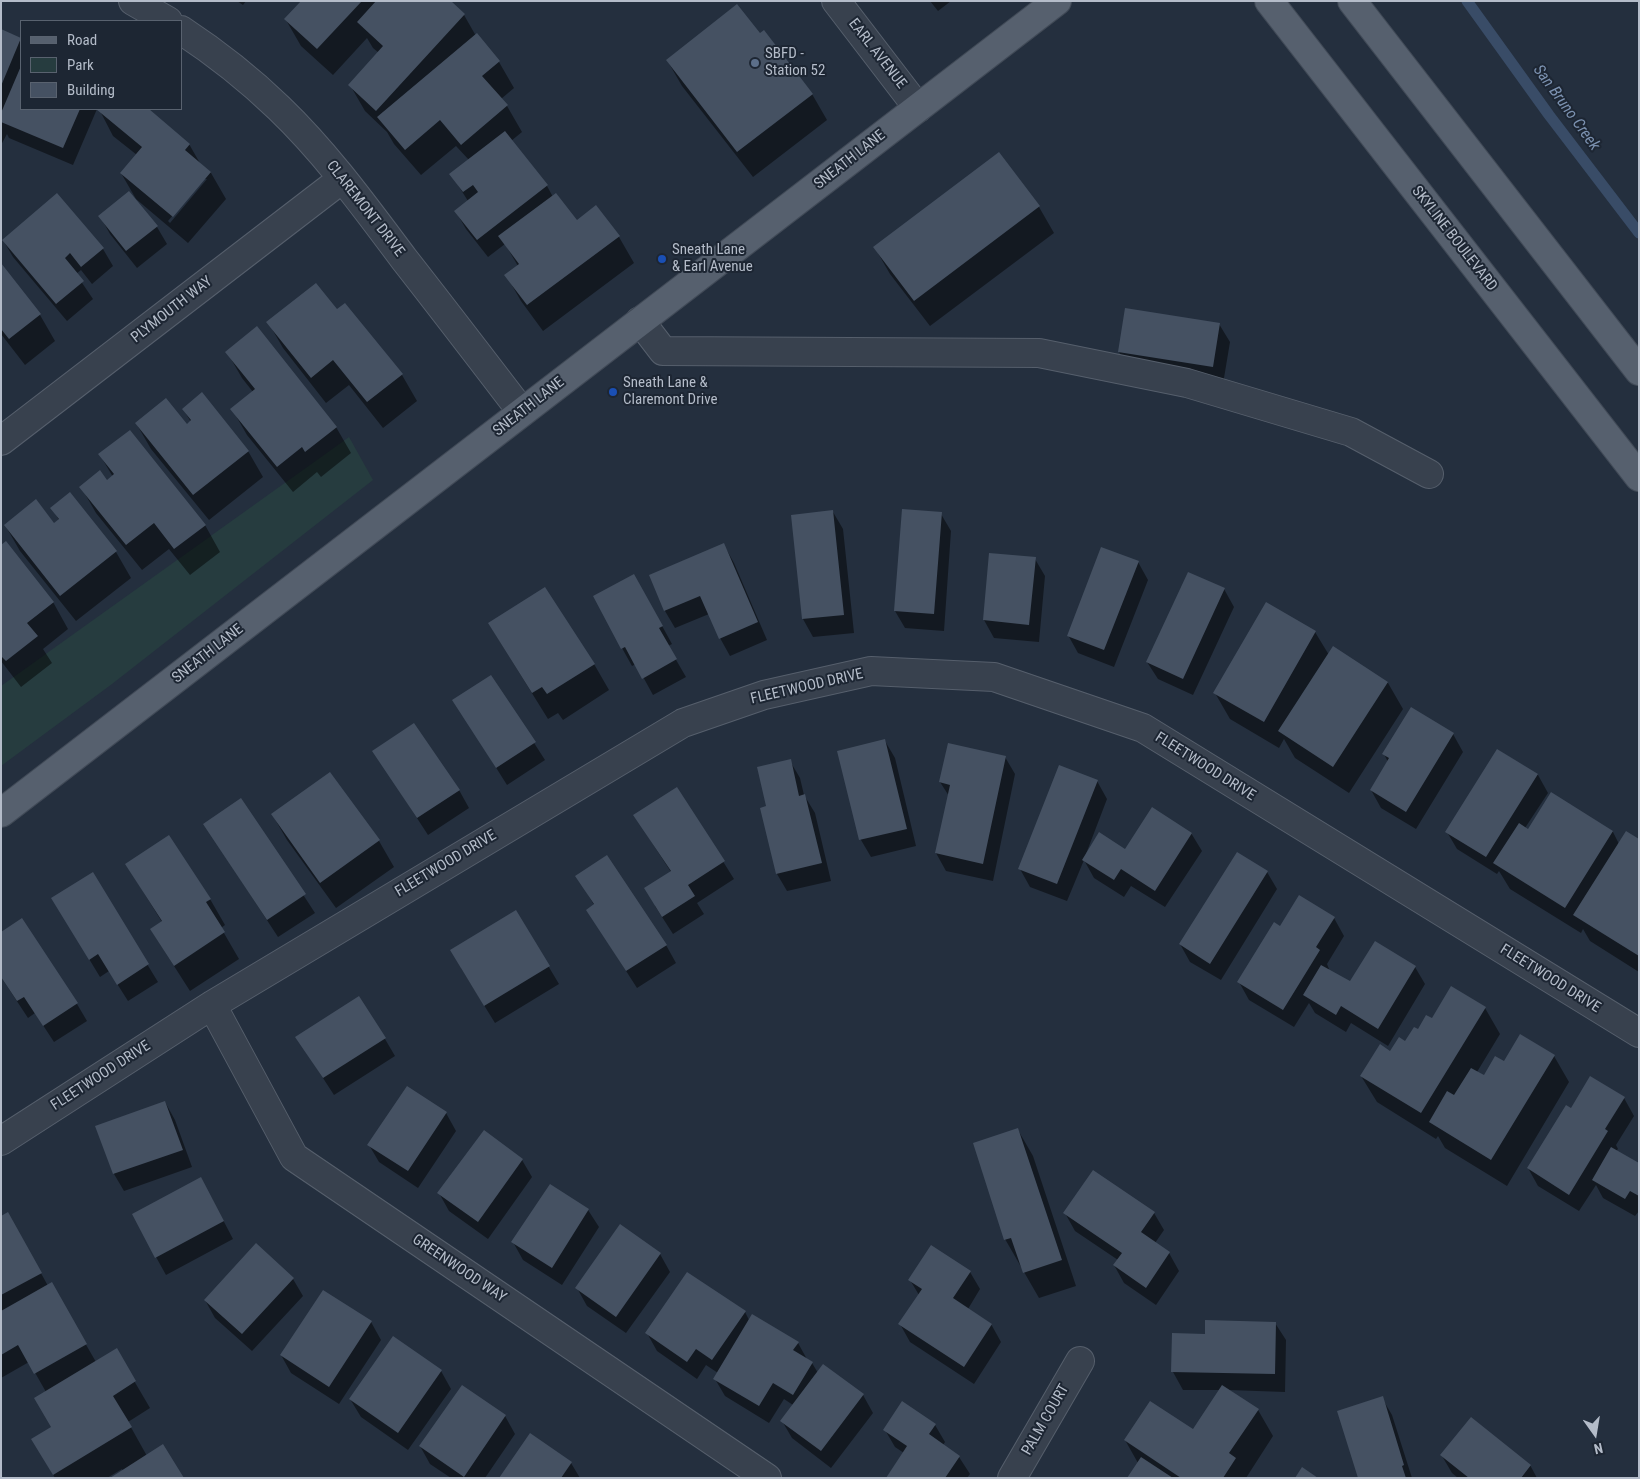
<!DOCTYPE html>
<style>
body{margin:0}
#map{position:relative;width:1640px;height:1479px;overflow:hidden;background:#242f3e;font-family:"Roboto Condensed",sans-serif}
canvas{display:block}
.frame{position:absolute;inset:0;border:2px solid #b4bcc9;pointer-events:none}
.legend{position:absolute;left:20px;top:20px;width:162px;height:90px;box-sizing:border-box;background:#1d2633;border:1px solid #59626f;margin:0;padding:6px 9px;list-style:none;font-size:15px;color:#b4bcc9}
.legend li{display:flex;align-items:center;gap:10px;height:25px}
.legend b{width:25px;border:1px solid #59626f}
.north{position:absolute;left:1570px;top:1409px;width:50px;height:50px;-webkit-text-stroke:4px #1d2633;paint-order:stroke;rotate:167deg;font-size:14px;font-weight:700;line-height:20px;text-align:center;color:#b4bcc9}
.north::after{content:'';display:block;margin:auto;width:18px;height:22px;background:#b4bcc9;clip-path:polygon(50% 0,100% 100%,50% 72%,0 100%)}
</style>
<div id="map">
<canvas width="1640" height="1479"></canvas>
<div class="frame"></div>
<ul class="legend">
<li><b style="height:6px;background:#56606e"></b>Road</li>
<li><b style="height:14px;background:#263c3f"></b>Park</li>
<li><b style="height:14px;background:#455162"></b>Building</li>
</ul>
<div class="north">N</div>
</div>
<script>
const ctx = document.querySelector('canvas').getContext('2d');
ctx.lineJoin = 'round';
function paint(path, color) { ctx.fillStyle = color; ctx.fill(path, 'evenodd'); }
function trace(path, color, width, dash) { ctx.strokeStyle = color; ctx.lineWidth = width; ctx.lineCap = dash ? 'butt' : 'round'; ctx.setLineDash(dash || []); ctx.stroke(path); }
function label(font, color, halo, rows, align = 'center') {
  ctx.font = font + ' "Roboto Condensed",sans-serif'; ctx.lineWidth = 4; ctx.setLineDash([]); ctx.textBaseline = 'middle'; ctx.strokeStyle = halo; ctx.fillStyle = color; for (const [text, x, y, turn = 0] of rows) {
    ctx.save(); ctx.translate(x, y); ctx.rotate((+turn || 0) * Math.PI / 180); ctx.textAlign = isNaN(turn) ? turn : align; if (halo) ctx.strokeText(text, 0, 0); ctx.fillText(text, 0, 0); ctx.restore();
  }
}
const green = new Path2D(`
 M 349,437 L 373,480 L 112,684 L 1,766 L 1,686 Z`);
const shadow = new Path2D(`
 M 237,1 L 246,1 L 243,5 Z
 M 303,1 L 449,1 L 464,15 L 476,36 L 499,62 L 514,88 L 501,99 L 507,106 L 522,132 L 511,141 L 547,186 L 553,197 L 576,222 L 619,237 L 634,263 L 543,331 L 521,301 L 506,275 L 518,266 L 505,244 L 488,257 L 466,229 L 456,212 L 468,201 L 451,174 L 469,160 L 456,146 L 421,175 L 394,144 L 387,132 L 365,111 L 350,85 L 379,53 L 373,48 L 367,38 L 333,75 L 301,46 L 286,20 Z
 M 930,1 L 951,1 L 938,11 Z
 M 1,30 L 21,39 L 21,109 L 97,109 L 73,165 L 9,138 L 7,134 L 1,145 Z
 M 667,60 L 812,94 L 827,120 L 753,177 L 682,86 Z
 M 99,109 L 147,109 L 189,144 L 201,165 L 211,173 L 226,199 L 188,243 L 136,199 L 121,173 L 137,155 L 113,136 ZM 204,179 L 207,179 L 170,223 L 168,221 Z
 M 999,154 L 1039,207 L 1054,233 L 930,326 L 890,274 L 875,248 Z
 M 100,216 L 157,227 L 167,244 L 137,268 L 110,234 Z
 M 3,240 L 103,249 L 113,266 L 92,284 L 81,270 L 76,274 L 93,299 L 67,321 L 13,257 Z
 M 1,265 L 40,315 L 55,341 L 25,365 L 1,334 Z
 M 337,311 L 402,375 L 417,401 L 383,428 L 349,385 L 326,403 L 283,348 L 268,322 Z
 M 1219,324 L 1230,342 L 1223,384 L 1129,369 L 1119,352 Z
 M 227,352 L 336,427 L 351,453 L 321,477 L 317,472 L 293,492 L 247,435 L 232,409 L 253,392 L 242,378 Z
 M 183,409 L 248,451 L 263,477 L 209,520 L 151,449 L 136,423 L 186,425 L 191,422 Z
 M 100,455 L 205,525 L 220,552 L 190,575 L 169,549 L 142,570 L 96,513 L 81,487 L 107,482 L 113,477 Z
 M 52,508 L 116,552 L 131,578 L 76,621 L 20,551 L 5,525 L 54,525 L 59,520 Z
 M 833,512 L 843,529 L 854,633 L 813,637 L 803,619 L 793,516 Z
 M 941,514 L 951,531 L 944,631 L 905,628 L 895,611 Z
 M 724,545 L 734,563 L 767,640 L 730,656 L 720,638 L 709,614 L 675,628 L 665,611 L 651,576 Z
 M 1,547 L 53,602 L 68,629 L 43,649 L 52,663 L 21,687 L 1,661 Z
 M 1035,559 L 1045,576 L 1039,642 L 994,638 L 984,620 Z
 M 1138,562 L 1148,580 L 1114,667 L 1078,653 L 1068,635 Z
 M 1224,589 L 1234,607 L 1193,695 L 1158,679 L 1147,662 Z
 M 644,593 L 672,644 L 668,646 L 686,677 L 653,695 L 636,664 L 632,666 L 622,648 Z
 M 489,624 L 594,664 L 609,690 L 563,720 L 558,713 L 548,719 Z
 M 1315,632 L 1329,655 L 1333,648 L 1388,683 L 1403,709 L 1349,793 L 1295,758 L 1284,739 L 1279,748 L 1230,719 L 1215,693 Z
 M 491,676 L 545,760 L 507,785 L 454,701 Z
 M 1453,734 L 1463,752 L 1416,829 L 1381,808 L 1371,790 L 1388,762 L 1384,754 Z
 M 885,741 L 895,758 L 916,846 L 871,857 L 861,840 L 839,752 Z
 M 1498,750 L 1538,775 L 1548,793 L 1525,828 L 1528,830 L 1551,794 L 1613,832 L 1619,844 L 1639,841 L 1639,972 L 1590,941 L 1583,929 L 1581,933 L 1510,889 L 1499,871 L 1497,874 L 1457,849 L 1447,832 Z
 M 374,752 L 459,790 L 469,808 L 428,835 Z
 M 1005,757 L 1015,774 L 993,881 L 946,871 L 936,853 L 949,796 L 940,782 Z
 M 790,761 L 800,778 L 804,795 L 815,813 L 831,881 L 787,891 L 777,874 L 762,809 L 768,807 Z
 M 330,773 L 379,841 L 394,867 L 336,908 L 287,840 L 272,814 Z
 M 1097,781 L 1107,799 L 1086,854 L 1126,850 L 1191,833 L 1202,851 L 1165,907 L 1131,886 L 1124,897 L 1094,878 L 1084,860 L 1067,901 L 1030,887 L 1020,869 Z
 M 677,788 L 734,879 L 697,903 L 704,914 L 673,934 L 655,906 L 671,872 L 645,832 Z
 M 241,799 L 315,913 L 278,937 L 204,824 Z
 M 126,864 L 210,899 L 225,925 L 221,928 L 239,959 L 190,991 L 151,930 L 162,922 Z
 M 1267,872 L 1277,889 L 1221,980 L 1190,962 L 1180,944 Z
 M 92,874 L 158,982 L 128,1001 L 109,971 L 100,977 L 63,916 Z
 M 577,876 L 666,945 L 676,963 L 637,988 L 587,910 L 594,905 Z
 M 516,912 L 559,984 L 495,1023 L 461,968 Z
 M 1334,918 L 1344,936 L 1327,964 L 1329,969 L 1328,970 L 1351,983 L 1415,967 L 1425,984 L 1388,1046 L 1351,1023 L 1346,1032 L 1315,1013 L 1309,1003 L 1294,1027 L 1249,1000 L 1239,982 L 1281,928 Z
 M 1,977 L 77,1004 L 87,1021 L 54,1042 L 35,1013 L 28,1018 Z
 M 1485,1008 L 1500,1034 L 1477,1072 L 1484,1076 L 1504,1063 L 1554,1056 L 1569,1082 L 1507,1186 L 1445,1148 L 1438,1136 L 1436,1139 L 1377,1102 L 1361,1076 L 1391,1052 L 1406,1043 L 1433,1020 Z
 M 297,1038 L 385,1039 L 395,1056 L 334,1095 Z
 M 1624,1098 L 1634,1116 L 1616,1145 L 1618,1149 L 1616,1151 L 1639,1164 L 1639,1211 L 1635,1216 L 1603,1198 L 1596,1185 L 1579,1211 L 1538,1186 L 1528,1168 L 1571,1110 Z
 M 165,1102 L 175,1120 L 192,1167 L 124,1191 L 114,1174 L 97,1127 Z
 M 446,1113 L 456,1131 L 418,1188 L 379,1162 L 369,1145 Z
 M 1018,1130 L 1033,1156 L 1076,1286 L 1039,1298 L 1005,1239 Z
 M 522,1160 L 532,1177 L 488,1239 L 449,1211 L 439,1193 Z
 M 550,1185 L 588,1210 L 599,1227 L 562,1285 L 523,1260 L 513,1242 Z
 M 211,1197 L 233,1239 L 166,1275 L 156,1257 Z
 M 1065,1213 L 1154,1213 L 1164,1230 L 1155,1243 L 1169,1253 L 1179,1271 L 1156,1305 L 1124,1283 L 1114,1265 L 1118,1260 L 1075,1231 Z
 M 1,1217 L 18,1231 L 48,1286 L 51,1284 L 96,1362 L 116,1350 L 150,1408 L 128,1422 L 147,1456 L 123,1471 L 122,1469 L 107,1478 L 55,1478 L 33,1440 L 52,1428 L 46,1392 L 29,1362 L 1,1378 Z
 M 660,1254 L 670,1272 L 626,1333 L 587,1306 L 577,1288 Z
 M 970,1272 L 980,1289 L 968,1309 L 991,1324 L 1001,1342 L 974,1384 L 910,1342 L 900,1324 L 919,1295 L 910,1280 Z
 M 293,1279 L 303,1296 L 252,1351 L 215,1318 L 205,1300 Z
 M 323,1291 L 371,1322 L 381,1340 L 339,1404 L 291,1373 L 281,1355 Z
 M 745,1312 L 749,1320 L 798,1343 L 808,1361 L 812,1363 L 818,1373 L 823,1366 L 863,1395 L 873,1413 L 831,1468 L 792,1438 L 782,1421 L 793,1405 L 784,1399 L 769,1423 L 725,1396 L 715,1379 L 718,1373 L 706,1365 L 697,1379 L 657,1351 L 647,1333 Z
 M 1275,1323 L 1286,1340 L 1285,1392 L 1229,1390 L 1258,1410 L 1273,1436 L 1246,1478 L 1128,1478 L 1138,1463 L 1125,1440 L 1193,1431 L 1220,1390 L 1183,1390 L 1173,1372 L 1206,1335 Z
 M 441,1371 L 451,1389 L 408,1450 L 361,1417 L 350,1399 Z
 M 1382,1398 L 1392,1415 L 1412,1478 L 1360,1478 Z
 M 505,1416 L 515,1434 L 485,1478 L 451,1478 L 430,1464 L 420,1446 Z
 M 935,1425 L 945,1442 L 943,1445 L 959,1457 L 970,1474 L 967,1478 L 887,1478 L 904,1453 L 895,1447 L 885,1430 Z
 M 1442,1456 L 1530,1465 L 1537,1478 L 1458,1478 L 1452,1473 Z
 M 571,1463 L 580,1478 L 501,1478 Z`);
const stream = new Path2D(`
 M 1467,1 L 1549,115 L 1639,233`);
const building = new Path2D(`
 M 301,1 L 362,1 L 317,49 L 284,19 Z
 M 376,1 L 451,1 L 465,14 L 376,111 L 348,85 L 383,46 L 357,22 Z
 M 737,4 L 760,33 L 764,30 L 813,94 L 737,152 L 666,60 Z
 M 1,29 L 21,38 L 1,86 Z
 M 477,33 L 500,61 L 482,76 L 508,105 L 461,145 L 440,120 L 405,150 L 377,117 Z
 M 21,66 L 21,109 L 80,109 L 63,148 L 1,122 L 1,113 Z
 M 96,109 L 149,109 L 190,144 L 185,150 L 211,172 L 173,217 L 120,173 L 142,147 Z
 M 505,131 L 548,185 L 477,240 L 454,211 L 478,192 L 473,185 L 463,192 L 449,174 Z
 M 999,152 L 1040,206 L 914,301 L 873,247 Z
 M 129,191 L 158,226 L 126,251 L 98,216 Z
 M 57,193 L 104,248 L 81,267 L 70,253 L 65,258 L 84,281 L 56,304 L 2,240 Z
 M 556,193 L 577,220 L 596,205 L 620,236 L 527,305 L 504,275 L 519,264 L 498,236 Z
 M 1,263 L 41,314 L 9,339 L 1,329 Z
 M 316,283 L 337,309 L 345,303 L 403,374 L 367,402 L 333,360 L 311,378 L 266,322 Z
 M 1125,308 L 1220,323 L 1213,367 L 1118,352 Z
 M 257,326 L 337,427 L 305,452 L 302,447 L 277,467 L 230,409 L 255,389 L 225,352 Z
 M 202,392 L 249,451 L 193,495 L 135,423 L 166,398 L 187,424 L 191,420 L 182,409 Z
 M 130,430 L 206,525 L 174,549 L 154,523 L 126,545 L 79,487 L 100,470 L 107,480 L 114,474 L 98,454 Z
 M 70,492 L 117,551 L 60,596 L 4,525 L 36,499 L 54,523 L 59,519 L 50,508 Z
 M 902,509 L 942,512 L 934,614 L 894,611 Z
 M 833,510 L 844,615 L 802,619 L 791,515 Z
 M 6,541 L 54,602 L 27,623 L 38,636 L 6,661 L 1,656 L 1,545 Z
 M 724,543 L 758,622 L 719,639 L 700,596 L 664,611 L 649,575 Z
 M 1101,547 L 1139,561 L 1104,650 L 1067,636 Z
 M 989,553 L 1036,557 L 1029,625 L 983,620 Z
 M 1188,572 L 1225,588 L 1183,679 L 1146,662 Z
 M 634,574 L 663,626 L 659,628 L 677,659 L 642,679 L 625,647 L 621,649 L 593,596 Z
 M 545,587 L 595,664 L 547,694 L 542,687 L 532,693 L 488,623 Z
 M 1266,602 L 1316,631 L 1264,722 L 1213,693 Z
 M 1333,646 L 1388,682 L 1333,767 L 1278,731 Z
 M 491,675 L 536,742 L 496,768 L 452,700 Z
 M 1411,707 L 1454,733 L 1406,812 L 1370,790 L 1389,758 L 1382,754 Z
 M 414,723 L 460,790 L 417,818 L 372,751 Z
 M 885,739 L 907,829 L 859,840 L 837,751 Z
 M 948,743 L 1006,756 L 983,864 L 935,853 L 950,785 L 939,782 Z
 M 1497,749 L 1538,774 L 1486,857 L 1445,832 Z
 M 791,759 L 799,796 L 805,794 L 822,863 L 776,874 L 760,808 L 766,806 L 757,767 Z
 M 1059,765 L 1098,780 L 1057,884 L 1018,869 Z
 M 330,772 L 380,840 L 320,883 L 271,814 Z
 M 677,787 L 725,861 L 688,885 L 695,896 L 662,917 L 644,888 L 671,871 L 633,815 Z
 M 1551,792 L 1613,831 L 1565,908 L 1493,863 L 1519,823 L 1528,829 Z
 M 241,798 L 306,894 L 267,920 L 203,824 Z
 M 1152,807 L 1192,833 L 1155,891 L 1121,869 L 1114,880 L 1082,860 L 1099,832 L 1125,849 Z
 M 1626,831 L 1639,839 L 1639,956 L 1573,915 Z
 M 169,835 L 211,899 L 206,902 L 225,932 L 174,966 L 150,929 L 162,921 L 125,864 Z
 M 1237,852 L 1268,871 L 1210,964 L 1179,944 Z
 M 607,855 L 667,945 L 626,971 L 586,910 L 594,904 L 575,876 Z
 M 93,872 L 149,964 L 117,985 L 98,954 L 89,960 L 51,898 Z
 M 1299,895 L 1335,917 L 1316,947 L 1320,950 L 1283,1010 L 1237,982 L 1274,922 L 1280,926 Z
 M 516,910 L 550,966 L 484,1006 L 450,950 Z
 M 22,918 L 78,1003 L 43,1026 L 24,997 L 17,1001 L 1,977 L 1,932 Z
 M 1375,941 L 1416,966 L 1378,1029 L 1341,1006 L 1336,1015 L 1303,995 L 1321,965 L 1350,981 Z
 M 1451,986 L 1486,1007 L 1421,1113 L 1360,1076 L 1380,1044 L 1390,1051 L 1399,1037 L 1405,1041 L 1414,1027 L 1418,1029 L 1426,1015 L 1432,1018 Z
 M 359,996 L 386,1038 L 323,1078 L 295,1037 Z
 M 1520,1034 L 1555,1055 L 1491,1160 L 1429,1122 L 1447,1091 L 1454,1095 L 1471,1068 L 1484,1075 L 1495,1056 L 1504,1061 Z
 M 1590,1076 L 1625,1097 L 1605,1129 L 1608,1131 L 1569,1195 L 1527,1168 L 1566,1105 L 1571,1108 Z
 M 407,1086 L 447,1112 L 408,1171 L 367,1145 Z
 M 165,1101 L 183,1150 L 113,1174 L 95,1126 Z
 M 1018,1128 L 1062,1260 L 1023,1273 L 1011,1238 L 1004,1240 L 973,1143 Z
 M 484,1130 L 523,1159 L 478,1222 L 437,1193 Z
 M 1611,1147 L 1639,1163 L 1639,1196 L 1630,1191 L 1625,1199 L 1592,1180 Z
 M 1093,1170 L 1155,1212 L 1141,1232 L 1170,1252 L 1146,1288 L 1113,1265 L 1122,1253 L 1063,1213 Z
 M 201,1177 L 224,1221 L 155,1258 L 132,1214 Z
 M 550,1184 L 589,1209 L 552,1268 L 511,1242 Z
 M 8,1212 L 42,1273 L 1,1295 L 1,1216 Z
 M 620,1224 L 661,1253 L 616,1317 L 575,1288 Z
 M 256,1243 L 294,1278 L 242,1334 L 204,1300 Z
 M 931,1245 L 971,1271 L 953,1298 L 992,1324 L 964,1367 L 898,1324 L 922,1289 L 908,1280 Z
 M 687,1272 L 746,1311 L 712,1360 L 696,1349 L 687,1362 L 645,1333 Z
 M 52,1282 L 87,1344 L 34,1374 L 18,1345 L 1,1355 L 1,1311 Z
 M 323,1290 L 372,1321 L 329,1387 L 280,1355 Z
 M 752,1314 L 799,1342 L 793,1350 L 813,1362 L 793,1395 L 773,1383 L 759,1406 L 713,1379 Z
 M 1205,1320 L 1276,1322 L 1275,1374 L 1171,1372 L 1172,1333 L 1205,1334 Z
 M 393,1336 L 442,1370 L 398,1433 L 349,1399 Z
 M 117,1348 L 136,1381 L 113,1396 L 132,1427 L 53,1475 L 31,1439 L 51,1427 L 34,1398 Z
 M 823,1364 L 864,1394 L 821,1451 L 780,1421 Z
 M 462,1385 L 506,1415 L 464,1477 L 419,1446 Z
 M 1222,1385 L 1259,1409 L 1229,1453 L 1236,1458 L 1223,1478 L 1181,1478 L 1124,1440 L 1150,1401 L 1193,1429 Z
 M 1383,1396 L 1404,1465 L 1402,1466 L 1406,1478 L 1358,1478 L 1337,1411 Z
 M 902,1401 L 936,1424 L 929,1434 L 960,1456 L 945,1478 L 886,1478 L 907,1446 L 883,1430 Z
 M 1471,1417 L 1531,1465 L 1521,1478 L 1469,1478 L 1440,1455 Z
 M 530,1433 L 572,1462 L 561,1478 L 499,1478 Z
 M 163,1444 L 184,1478 L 110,1478 Z
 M 1141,1457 L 1173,1478 L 1127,1478 Z
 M 1302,1467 L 1318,1478 L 1295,1478 Z`);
const minor = new Path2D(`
 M 133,1 L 168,21
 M 836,1 L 918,108
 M 181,30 C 216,53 249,79 279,108 C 326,153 365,207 404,259 C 444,310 483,361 522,412
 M 640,321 L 663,351 L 1039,353 L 1187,383 L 1351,432 L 1429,474
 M 1,441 L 342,179
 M 212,1005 L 294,1157 L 767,1478
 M 1,1141 L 212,1005 L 683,723 L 764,695 L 871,671 L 994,677 L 1143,728 L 1639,1033
 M 1012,1478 L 1080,1361`);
const major = new Path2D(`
 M 1269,1 L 1639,477
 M 1352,1 L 1639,371
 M 1,813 L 1057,1`);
const markers = [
 [755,63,5,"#5c6f8a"],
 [662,259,5,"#1a4fb4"],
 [613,392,5,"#1a4fb4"]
];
const poiNames = [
 ["SBFD -",765,54],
 ["Station 52",765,71],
 ["Sneath Lane",672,250],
 ["& Earl Avenue",672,267],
 ["Sneath Lane &",623,383],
 ["Claremont Drive",623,400]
];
const streetNames = [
 ["EARL AVENUE",877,54,52],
 ["SNEATH LANE",850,160,-38],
 ["CLAREMONT DRIVE",365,209,52],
 ["SKYLINE BOULEVARD",1454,239,52],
 ["PLYMOUTH WAY",172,310,-38],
 ["SNEATH LANE",529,407,-38],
 ["SNEATH LANE",208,654,-38],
 ["FLEETWOOD DRIVE",807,687,-13],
 ["FLEETWOOD DRIVE",1205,767,32],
 ["FLEETWOOD DRIVE",446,864,-31],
 ["FLEETWOOD DRIVE",1550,979,32],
 ["FLEETWOOD DRIVE",101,1076,-33],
 ["GREENWOOD WAY",459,1269,34],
 ["PALM COURT",1046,1420,-60]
];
const waterNames = [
 ["San Bruno Creek",1566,108,54]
];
paint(green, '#263c3f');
paint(shadow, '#0007');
trace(stream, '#394c67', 11);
paint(building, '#455162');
trace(minor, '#565f6c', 30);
trace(major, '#414a57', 30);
trace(minor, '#38414e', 28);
trace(major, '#56606e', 28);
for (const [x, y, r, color] of markers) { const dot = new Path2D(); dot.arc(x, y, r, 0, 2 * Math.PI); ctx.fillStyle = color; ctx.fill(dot); trace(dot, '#1d2633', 2); }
label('15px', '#b4bcc9', '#1d2633', poiNames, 'left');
label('15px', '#b4bcc9', '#1d2633', streetNames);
label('italic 16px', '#7c92b1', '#1d2633', waterNames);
</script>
